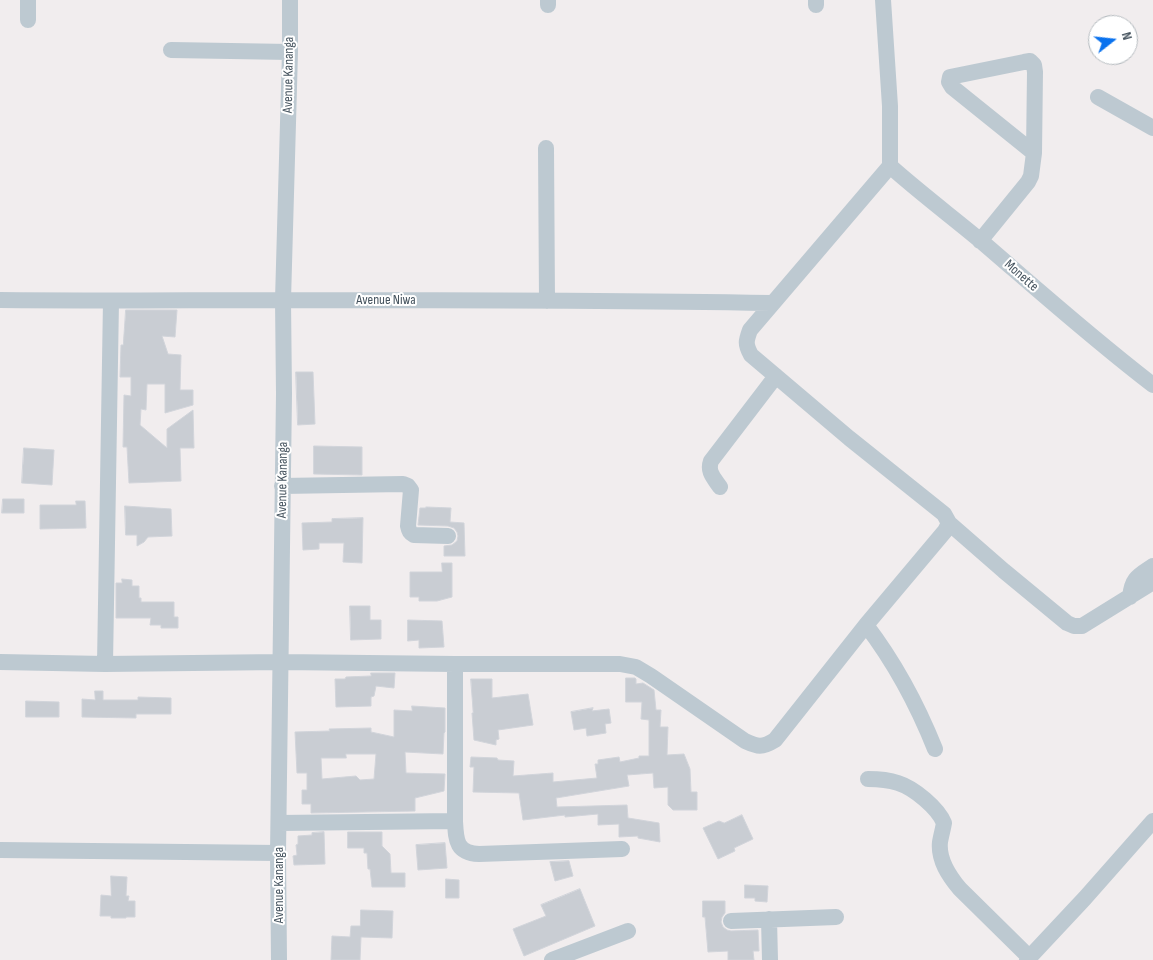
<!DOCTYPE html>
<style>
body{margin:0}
#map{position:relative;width:1153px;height:960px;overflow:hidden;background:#f1edee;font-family:"Sofia Sans Condensed",sans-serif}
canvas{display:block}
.north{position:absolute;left:1088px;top:15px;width:50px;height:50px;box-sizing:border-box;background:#fff;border:1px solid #b4babe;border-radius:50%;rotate:74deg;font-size:14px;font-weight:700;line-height:20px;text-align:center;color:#44525d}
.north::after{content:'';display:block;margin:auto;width:18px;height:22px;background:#0a72ee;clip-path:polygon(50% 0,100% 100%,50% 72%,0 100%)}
</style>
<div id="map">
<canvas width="1153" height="960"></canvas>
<div class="north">N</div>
</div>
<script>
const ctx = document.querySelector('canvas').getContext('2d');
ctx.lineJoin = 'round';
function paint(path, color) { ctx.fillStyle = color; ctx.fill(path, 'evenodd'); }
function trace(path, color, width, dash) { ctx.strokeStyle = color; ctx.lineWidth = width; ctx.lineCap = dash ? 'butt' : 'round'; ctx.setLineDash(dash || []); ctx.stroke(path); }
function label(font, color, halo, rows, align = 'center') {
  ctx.font = font + ' "Sofia Sans Condensed",sans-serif'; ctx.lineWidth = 4; ctx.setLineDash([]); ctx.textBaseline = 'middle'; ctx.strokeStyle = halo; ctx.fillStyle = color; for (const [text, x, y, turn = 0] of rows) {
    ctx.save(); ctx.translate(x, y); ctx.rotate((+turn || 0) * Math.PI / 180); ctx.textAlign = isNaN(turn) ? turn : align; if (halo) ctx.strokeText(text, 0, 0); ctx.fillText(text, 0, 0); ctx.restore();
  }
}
const building = new Path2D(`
 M 126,310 L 177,310 L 175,337 L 162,336 L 168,354 L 181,355 L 180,390 L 193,390 L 193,405 L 165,413 L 165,384 L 147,384 L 146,410 L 141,409 L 140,425 L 167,448 L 167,429 L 193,410 L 194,448 L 180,448 L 181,481 L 129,483 L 127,447 L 123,447 L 124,395 L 131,396 L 131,377 L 120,377 L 121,345 L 123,345 Z
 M 296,372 L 313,372 L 315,424 L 298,425 Z
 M 314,446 L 362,447 L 362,475 L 314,474 Z
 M 24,448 L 54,450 L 52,485 L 22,483 Z
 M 3,499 L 24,499 L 24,513 L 2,513 Z
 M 76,501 L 85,501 L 86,528 L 40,529 L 40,505 L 76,505 Z
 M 125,506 L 171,509 L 172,536 L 148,537 L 144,542 L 137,546 L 137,535 L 126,535 Z
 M 426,507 L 451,508 L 450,522 L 464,523 L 465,556 L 444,556 L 444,546 L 452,545 L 457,541 L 458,536 L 457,532 L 454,528 L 448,526 L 418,525 L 420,508 L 426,508 Z
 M 363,518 L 362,563 L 343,562 L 344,543 L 319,543 L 319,549 L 303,550 L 302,523 L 332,522 L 332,519 Z
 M 442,563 L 452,563 L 452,597 L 437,601 L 419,601 L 419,597 L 410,597 L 410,572 L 442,572 Z
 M 122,579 L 132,580 L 132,586 L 139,586 L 139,598 L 141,598 L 141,602 L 174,602 L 174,617 L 178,617 L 178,628 L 161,628 L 161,625 L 150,625 L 151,618 L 116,618 L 116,583 L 122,583 Z
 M 350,606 L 370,606 L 370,620 L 381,620 L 381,639 L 351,640 Z
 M 408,620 L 442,621 L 444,647 L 419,648 L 419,640 L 408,641 Z
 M 371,673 L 395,673 L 394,688 L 376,686 L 374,696 L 371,697 L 371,706 L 336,707 L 335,679 L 345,679 L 346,677 L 371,676 Z
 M 626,678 L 635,678 L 636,679 L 636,684 L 643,683 L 654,690 L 656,710 L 661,710 L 660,727 L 668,727 L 667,755 L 684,754 L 690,769 L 691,792 L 697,792 L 697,810 L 673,810 L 668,805 L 668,787 L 654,788 L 653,773 L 627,775 L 629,786 L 556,798 L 557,807 L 627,805 L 628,818 L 659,823 L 660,842 L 638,838 L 638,836 L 619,837 L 619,824 L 598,825 L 598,814 L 565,817 L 565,815 L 523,820 L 519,793 L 473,792 L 474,767 L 470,767 L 471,757 L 497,758 L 498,760 L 514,761 L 513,776 L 553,773 L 553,782 L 597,778 L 595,764 L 598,764 L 598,760 L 619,757 L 620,762 L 639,758 L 639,756 L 649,756 L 649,720 L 641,719 L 642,702 L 626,702 Z
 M 471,679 L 492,679 L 492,698 L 528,694 L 533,725 L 498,730 L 499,739 L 496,740 L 496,745 L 474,740 L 472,713 L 473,713 Z
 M 95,691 L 103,691 L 103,700 L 138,700 L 138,697 L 171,698 L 171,714 L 136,714 L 136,718 L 82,717 L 82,699 L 95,700 Z
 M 26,701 L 59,702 L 59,717 L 26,717 Z
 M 412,706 L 445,708 L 445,732 L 444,733 L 443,754 L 405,752 L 406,773 L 445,774 L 444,791 L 415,798 L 415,811 L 311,813 L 311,804 L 302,804 L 302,790 L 307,790 L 307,773 L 297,773 L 295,732 L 330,731 L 329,729 L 371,728 L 371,732 L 394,737 L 394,710 L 412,711 ZM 346,754 L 376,754 L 374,779 L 360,780 L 356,776 L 322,779 L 321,758 L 346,758 Z
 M 593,708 L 592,711 L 609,709 L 611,723 L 605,724 L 606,733 L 587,736 L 586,728 L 574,730 L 571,712 Z
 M 742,815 L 753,839 L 734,848 L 735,851 L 718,859 L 703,828 L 719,821 L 724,823 Z
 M 324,832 L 325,864 L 294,865 L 293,856 L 297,855 L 296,845 L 298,844 L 298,836 L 312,835 L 312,833 Z
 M 348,832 L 382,832 L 382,846 L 390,854 L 391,873 L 405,873 L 405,887 L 372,887 L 370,869 L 368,869 L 367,853 L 364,853 L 364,848 L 348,848 Z
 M 445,843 L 447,868 L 418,870 L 416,845 Z
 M 569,861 L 573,876 L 555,881 L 550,862 Z
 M 111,876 L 127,877 L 126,896 L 129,896 L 128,901 L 135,901 L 135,917 L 126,917 L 126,918 L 111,918 L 111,916 L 100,916 L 101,895 L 111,896 Z
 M 446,879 L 459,880 L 459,898 L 446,898 Z
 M 745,885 L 768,886 L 767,902 L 755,901 L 755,898 L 745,898 Z
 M 580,889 L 595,926 L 524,956 L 513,929 L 546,916 L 541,905 Z
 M 703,901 L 725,901 L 725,913 L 722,917 L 721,922 L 723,927 L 727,930 L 731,931 L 758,930 L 759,951 L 753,951 L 754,960 L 728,960 L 728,951 L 708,952 L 705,917 L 703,917 Z
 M 361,910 L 393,911 L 392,938 L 361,937 L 360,960 L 331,960 L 332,936 L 350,937 L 351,926 L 360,926 Z`);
const minor = new Path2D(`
 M 816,0 L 816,5
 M 883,0 L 890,106 L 890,166 L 750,330 C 746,341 745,344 751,355 L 849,438 L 944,514 L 949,523 L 1004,571 L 1067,623 L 1074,626 L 1082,626 L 1153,582
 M 548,5 L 548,0
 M 28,20 L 28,0
 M 171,50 L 290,52
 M 1098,97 L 1153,128
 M 546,148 L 547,301
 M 890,166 C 919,192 951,216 981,241 C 1038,290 1094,340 1153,385
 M 980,241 L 1028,182 L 1031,176 L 1034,153 L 1035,72 L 1034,65 L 1030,61 L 1024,62 L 950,77 L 949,82 L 952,87 L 1034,153
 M 0,300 C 94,301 189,300 283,300 C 446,300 608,300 771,303
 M 282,486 L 403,484 L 408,486 L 411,490 L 408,526 C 409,531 410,533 414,535 L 448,536
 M 720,487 C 714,478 707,472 711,461 L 776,376
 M 1130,597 C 1132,578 1138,576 1153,566
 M 866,625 C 895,663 917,704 935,749
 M 0,662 L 105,664 L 281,662 L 455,664 L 620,664 L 636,667 L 651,676 L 745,741 C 758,747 762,748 775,740 L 866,625 L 945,531 L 949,523
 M 105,664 L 111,301
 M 455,664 L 455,821 C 456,840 456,853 479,854 L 622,849
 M 868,779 C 878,779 889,780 898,783 C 914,788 938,808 944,823 C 943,829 941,836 940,842 C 938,860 949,876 960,889 L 1029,957
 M 279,823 L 455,821
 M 0,850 L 278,853
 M 769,919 L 770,960
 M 731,921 L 836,917
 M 279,960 L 278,853 L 284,394 L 283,300 L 290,52 L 290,0
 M 552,960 L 628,931
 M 1027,960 L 1085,898 L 1153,821`);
const streetNames = [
 ["Avenue Kananga",289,75,-89],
 ["Monette",1021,276,41],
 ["Avenue Niwa",386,300],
 ["Avenue Kananga",283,480,-89],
 ["Avenue Kananga",279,885,-90]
];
paint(building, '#c9cdd3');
trace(building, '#d1d4da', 1);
trace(minor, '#bdc9d1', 16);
label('14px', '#44525d', '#fff', streetNames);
</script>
